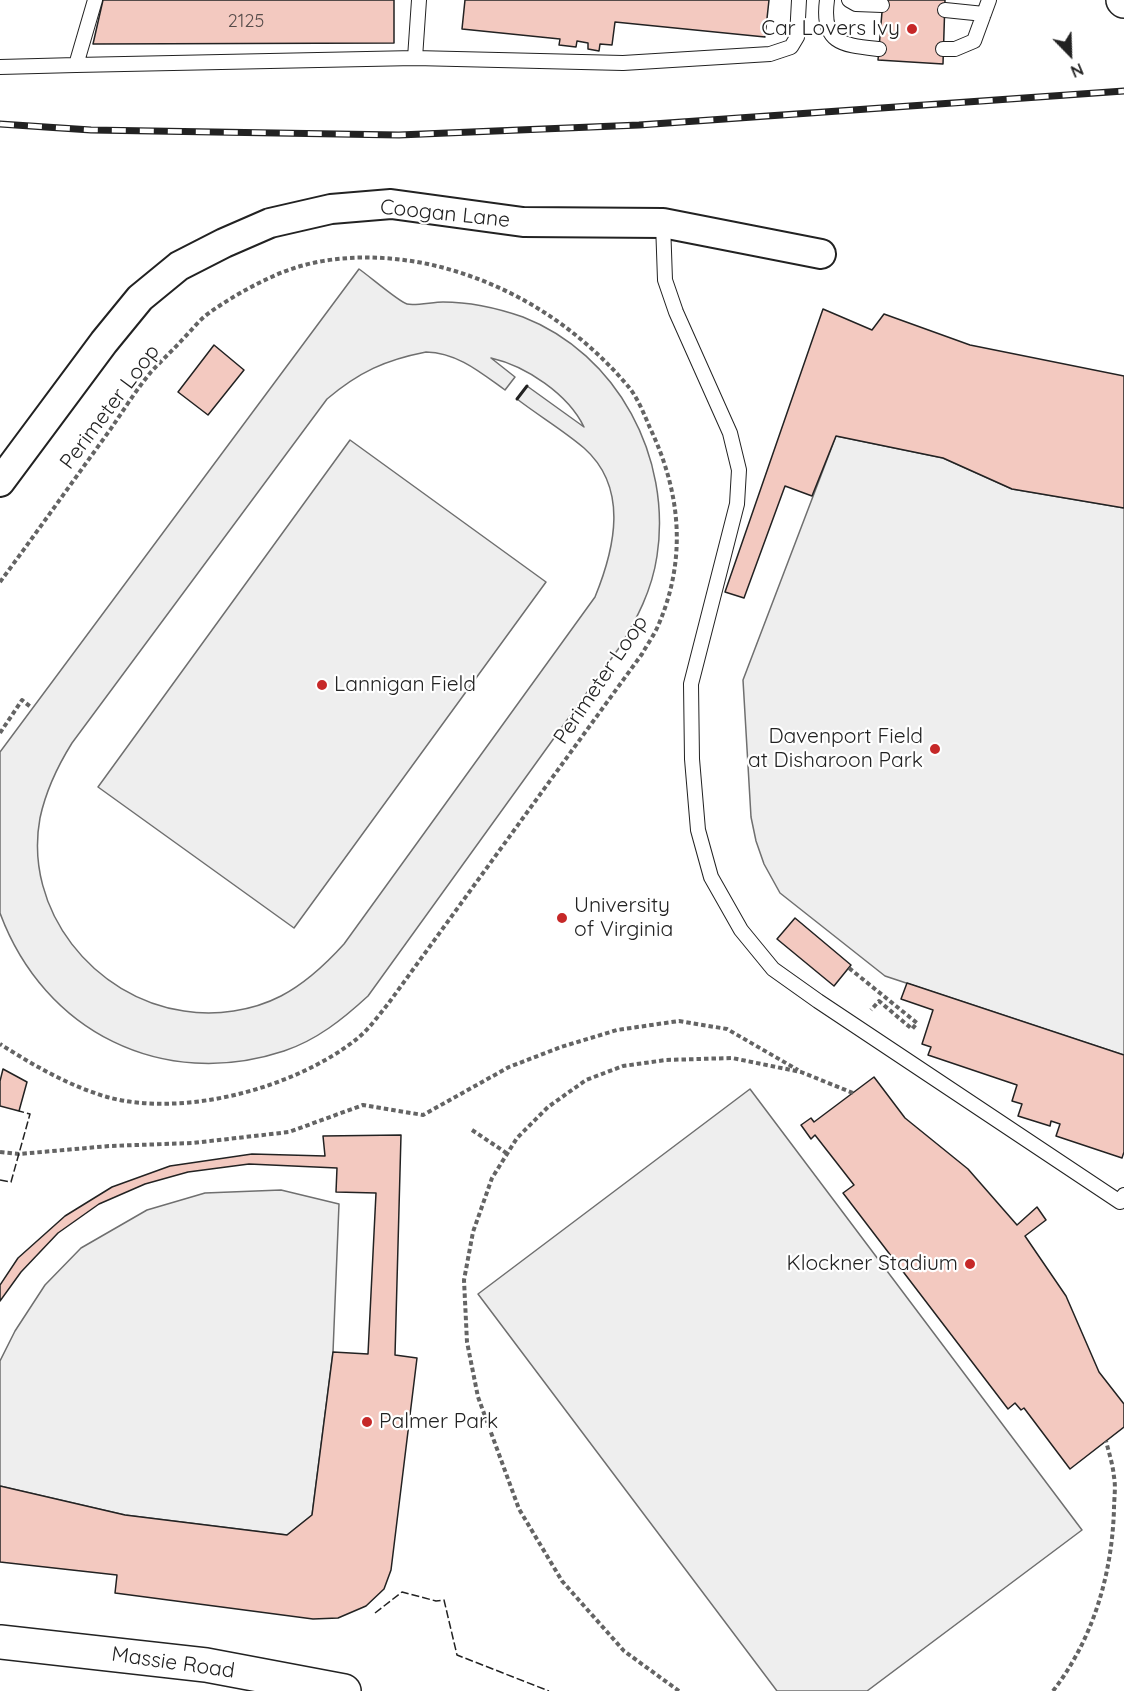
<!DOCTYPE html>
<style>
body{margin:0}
#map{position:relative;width:1124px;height:1691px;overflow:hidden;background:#fff;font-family:Quicksand,sans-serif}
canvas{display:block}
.north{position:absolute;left:1040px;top:24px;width:60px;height:60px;-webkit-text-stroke:4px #fff;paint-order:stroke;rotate:157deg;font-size:16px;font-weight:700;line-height:24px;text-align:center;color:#222}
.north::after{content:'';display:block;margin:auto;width:21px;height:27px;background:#222;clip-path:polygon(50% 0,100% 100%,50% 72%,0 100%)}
</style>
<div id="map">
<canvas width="1124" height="1691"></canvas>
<div class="north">N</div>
</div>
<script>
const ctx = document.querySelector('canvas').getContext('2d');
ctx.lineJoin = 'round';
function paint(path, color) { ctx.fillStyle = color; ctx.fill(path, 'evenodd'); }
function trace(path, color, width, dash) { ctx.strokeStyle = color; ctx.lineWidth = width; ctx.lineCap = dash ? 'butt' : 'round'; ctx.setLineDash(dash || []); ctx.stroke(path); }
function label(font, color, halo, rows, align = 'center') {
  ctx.font = font + ' Quicksand,sans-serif'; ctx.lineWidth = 4.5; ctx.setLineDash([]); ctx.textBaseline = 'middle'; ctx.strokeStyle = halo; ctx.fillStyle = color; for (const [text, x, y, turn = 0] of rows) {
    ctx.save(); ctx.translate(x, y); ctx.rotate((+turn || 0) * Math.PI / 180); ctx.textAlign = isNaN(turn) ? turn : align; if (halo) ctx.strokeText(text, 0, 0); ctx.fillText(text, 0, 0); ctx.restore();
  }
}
const green = new Path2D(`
 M 359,269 C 368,275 399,302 407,304 C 415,306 433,302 443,302 C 471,302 497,308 523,317 C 618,354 672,458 657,556 C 652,590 637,619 619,648 L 368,996 C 343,1019 317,1040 284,1051 C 163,1091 44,1032 0,913 L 0,752 ZM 426,352 C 458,353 480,372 505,390 L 515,377 L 491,358 C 526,366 568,394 584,427 L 527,386 L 517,399 C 539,416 563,430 584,448 C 629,488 615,548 595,597 L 344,944 C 325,965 306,983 281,996 C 252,1011 216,1016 184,1011 C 94,998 23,910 40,818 C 46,790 57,767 72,743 L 327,399 C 359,372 385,360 426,352 Z
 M 836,436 L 943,458 L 1012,489 L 1124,508 L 1124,1055 L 885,976 L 780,893 L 764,864 L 756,841 L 751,817 L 743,680 Z
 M 350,440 L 546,582 L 294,928 L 98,787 Z
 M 750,1089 L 1082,1530 L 867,1691 L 777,1691 L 478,1294 Z
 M 281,1190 L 339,1204 L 333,1352 L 312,1515 L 287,1535 L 125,1515 L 0,1486 L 0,1361 L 15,1331 L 45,1285 L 81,1248 L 147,1210 L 205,1193 Z`);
const building = new Path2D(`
 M 103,0 L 394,0 L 394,43 L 93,44 Z
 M 465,0 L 769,0 L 765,37 L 615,22 L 612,45 L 600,44 L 599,51 L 588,49 L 588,43 L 577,41 L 576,47 L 559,45 L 560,39 L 462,29 Z
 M 883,0 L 945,0 L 943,64 L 878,60 Z
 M 823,309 L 872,330 L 884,314 L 970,345 L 1124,376 L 1124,508 L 1012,489 L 943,458 L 836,436 L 812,496 L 785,486 L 744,598 L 725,592 Z
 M 214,345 L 244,370 L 208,415 L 178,392 Z
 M 795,918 L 851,965 L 834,986 L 777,939 Z
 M 907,983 L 1124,1055 L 1124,1152 L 1122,1158 L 1056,1136 L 1060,1124 L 1051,1121 L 1050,1126 L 1018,1116 L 1022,1104 L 1012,1101 L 1017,1085 L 928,1055 L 931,1047 L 922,1044 L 933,1010 L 901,999 Z
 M 3,1069 L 27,1082 L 19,1111 L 0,1106 L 0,1081 Z
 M 874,1077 L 905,1118 L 968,1169 L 1017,1225 L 1037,1207 L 1046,1220 L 1025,1236 L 1066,1296 L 1099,1372 L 1124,1404 L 1124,1427 L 1070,1469 L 1024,1408 L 1021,1410 L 1015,1403 L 1008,1409 L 843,1193 L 854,1185 L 815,1135 L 811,1139 L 801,1125 L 811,1118 L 814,1122 Z
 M 401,1135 L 395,1355 L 417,1358 L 391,1570 L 384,1589 L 366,1606 L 338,1618 L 313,1619 L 115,1593 L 117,1575 L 0,1562 L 0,1486 L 125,1515 L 287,1535 L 312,1515 L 333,1352 L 368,1354 L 376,1193 L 336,1192 L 337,1168 L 249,1164 L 188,1172 L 145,1184 L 99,1204 L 58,1233 L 21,1272 L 0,1301 L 0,1285 L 18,1258 L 65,1216 L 112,1187 L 170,1166 L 252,1154 L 325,1156 L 323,1136 Z`);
const path = new Path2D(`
 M 0,582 C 37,532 73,481 110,430 C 123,411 136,390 151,372 C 161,361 172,351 182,340 C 191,331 199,320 209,313 C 230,298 253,285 276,275 C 323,254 379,254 428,264 C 506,281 575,324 627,385 C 637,396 644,414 650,428 C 681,493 687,559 658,626 C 654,635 647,645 642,654 L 388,1004 C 379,1015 369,1029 358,1038 C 296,1088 184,1118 107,1097 C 69,1086 33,1065 0,1044
 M 0,733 L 22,700 L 32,708
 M 849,968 L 917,1023 L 912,1029 L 879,1001 L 871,1010
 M 472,1130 L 508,1154
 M 0,1152 L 19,1154 L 109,1146 L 193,1143 L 289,1132 L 363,1105 L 423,1115 L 509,1067 L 561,1047 L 617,1030 L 679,1021 L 727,1029 L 798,1070
 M 679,1691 L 624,1651 L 562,1581 L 519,1509 L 478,1397 L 467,1342 L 464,1280 L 473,1232 L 492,1178 L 517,1138 L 548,1107 L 586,1080 L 623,1066 L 666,1060 L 732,1058 L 801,1072 L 853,1093
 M 1053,1691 C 1093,1639 1112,1575 1114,1509 C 1114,1499 1116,1487 1114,1477 C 1113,1465 1109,1453 1106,1441`);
const service = new Path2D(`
 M 95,0 L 76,65 L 415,58 L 419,0
 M 827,0 C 821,44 842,45 879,49
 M 849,0 L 856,4 L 882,5
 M 945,10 L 984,14
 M 943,49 L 955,49 L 974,41 L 989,0
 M 415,58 L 623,63 L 770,54 L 791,47 L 797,37 L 799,0
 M 0,67 L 76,65
 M 663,223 L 665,280 L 676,312 L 730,433 L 739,470 L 737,504 L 691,684 L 692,759 L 698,830 L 711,877 L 741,930 L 773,969 L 818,1001 L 1120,1202 L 1124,1195`);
const minor = new Path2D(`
 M 0,482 L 104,342 L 140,298 L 179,266 L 224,243 L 270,223 L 331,209 L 391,204 L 523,222 L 663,223 L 821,254`);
const tertiary = new Path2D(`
 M 1123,0 L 1124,1
 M 0,1642 L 206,1665 L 344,1691`);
const rail = new Path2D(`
 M 0,124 L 91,130 L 399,135 L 639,125 L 1124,91`);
const fence = new Path2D(`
 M 0,1180 L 11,1182 L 30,1114 L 19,1111
 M 375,1613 L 402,1592 L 436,1601 L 444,1600 L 457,1655 L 549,1691`);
const wall = new Path2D(`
 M 517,399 L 527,386`);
const markers = [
 [912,29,6,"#c62828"],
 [322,685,6,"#c62828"],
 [935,749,6,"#c62828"],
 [562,918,6,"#c62828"],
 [970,1264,6,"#c62828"],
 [367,1422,6,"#c62828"]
];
const numberNames = [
 ["2125",246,22]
];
const poiNames = [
 ["Car Lovers Ivy",900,29],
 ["Lannigan Field",334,685,"left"],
 ["Davenport Field",923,737],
 ["at Disharoon Park",923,761],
 ["University",574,906,"left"],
 ["of Virginia",574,930,"left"],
 ["Klockner Stadium",958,1264],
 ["Palmer Park",379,1422,"left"]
];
const streetNames = [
 ["Coogan Lane",445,214,6],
 ["Perimeter Loop",110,407,-53],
 ["Perimeter Loop",601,680,-56],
 ["Massie Road",173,1663,8]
];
paint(green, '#eee');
trace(green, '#6f6f6f', 1.5);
paint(building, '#f3c9c0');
trace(building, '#222', 1.5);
trace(service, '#222', 16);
trace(minor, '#222', 32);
trace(tertiary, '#222', 36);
trace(path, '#646464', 4, [4.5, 3]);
trace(service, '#fff', 14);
trace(minor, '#fff', 28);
trace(tertiary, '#fff', 33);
trace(rail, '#222', 7);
trace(rail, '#fff', 4.5, [14]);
trace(fence, '#222', 1.5, [8, 3]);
trace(wall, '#222', 3);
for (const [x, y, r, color] of markers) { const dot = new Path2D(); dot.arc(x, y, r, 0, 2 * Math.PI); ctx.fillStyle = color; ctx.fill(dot); trace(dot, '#fff', 2); }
label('18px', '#564c4a', null, numberNames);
label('21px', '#222', '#fff', poiNames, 'right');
label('21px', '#222', '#fff', streetNames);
</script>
